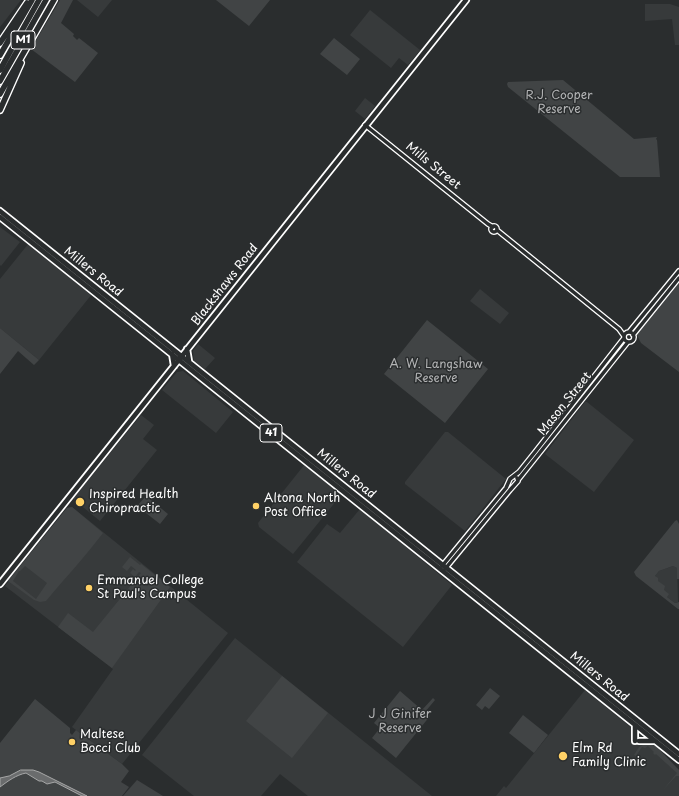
<!DOCTYPE html>
<style>
body{margin:0}
canvas{display:block;background:#2a2d2e}
</style>
<canvas width="679" height="796"></canvas>
<script>
const ctx = document.querySelector('canvas').getContext('2d');
ctx.lineJoin = 'round';
function paint(path, color) { ctx.fillStyle = color; ctx.fill(path, 'evenodd'); }
function trace(path, color, width, dash) { ctx.strokeStyle = color; ctx.lineWidth = width; ctx.lineCap = dash ? 'butt' : 'round'; ctx.setLineDash(dash || []); ctx.stroke(path); }
function label(font, color, halo, rows, align = 'center') {
  ctx.font = font + ' "Playpen Sans",sans-serif'; ctx.lineWidth = 3; ctx.setLineDash([]); ctx.textBaseline = 'middle'; ctx.strokeStyle = halo; ctx.fillStyle = color; for (const [text, x, y, turn = 0] of rows) {
    ctx.save(); ctx.translate(x, y); ctx.rotate((+turn || 0) * Math.PI / 180); ctx.textAlign = isNaN(turn) ? turn : align; if (halo) ctx.strokeText(text, 0, 0); ctx.fillText(text, 0, 0); ctx.restore();
  }
}
const built = new Path2D(`
 M 0,0 L 21,0 L 0,27 Z
 M 77,0 L 112,0 L 98,17 Z
 M 645,4 L 670,4 L 679,7 L 679,45 L 675,45 L 672,19 L 645,21 Z
 M 370,10 L 420,50 L 408,65 L 399,58 L 391,68 L 350,35 Z
 M 365,98 L 375,106 L 365,119 L 355,111 Z
 M 0,227 L 20,242 L 1,266 L 0,265 Z
 M 29,243 L 92,294 L 39,360 L 0,328 L 0,279 Z
 M 480,289 L 509,313 L 500,324 L 470,301 Z
 M 198,344 L 215,358 L 205,369 L 194,361 L 193,351 Z
 M 183,371 L 233,412 L 216,433 L 162,390 L 177,372 Z
 M 585,402 L 587,402 L 634,440 L 594,492 L 545,454 Z
 M 141,415 L 154,425 L 143,439 L 157,450 L 100,521 L 73,499 Z
 M 445,432 L 448,432 L 506,479 L 465,531 L 405,484 L 405,482 Z
 M 305,464 L 335,488 L 338,497 L 337,500 L 293,554 L 259,527 L 258,523 Z
 M 72,507 L 228,633 L 122,764 L 72,727 L 113,669 L 5,586 L 67,508 Z
 M 360,509 L 452,585 L 403,647 L 297,562 L 327,524 L 340,533 Z
 M 673,566 L 677,568 L 678,602 L 675,603 L 667,597 L 655,576 L 659,571 Z
 M 235,638 L 432,796 L 308,796 L 280,774 L 261,796 L 194,796 L 142,755 Z
 M 585,690 L 633,729 L 679,772 L 679,796 L 496,796 L 504,786 L 506,788 Z`);
const green = new Path2D(`
 M 60,0 L 73,0 L 61,23 L 74,34 L 73,36 L 77,40 L 79,38 L 98,53 L 75,82 L 31,49 Z
 M 216,0 L 270,0 L 249,26 Z
 M 334,38 L 360,59 L 347,75 L 320,54 Z
 M 563,80 L 634,139 L 657,137 L 656,139 L 657,140 L 660,177 L 620,177 L 508,87 L 507,84 L 508,82 Z
 M 679,281 L 679,372 L 641,343 L 637,335 Z
 M 427,320 L 488,369 L 445,423 L 384,374 Z
 M 0,328 L 39,360 L 34,365 L 18,351 L 0,374 Z
 M 146,496 L 168,514 L 160,524 L 137,506 Z
 M 72,507 L 103,533 C 85,557 65,578 46,601 L 40,602 L 34,600 L 8,581 L 67,508 ZM 25,566 L 47,583 L 36,599 L 13,581 L 19,571 L 20,571 Z
 M 677,520 L 679,524 L 679,579 L 677,579 L 677,568 L 673,566 L 659,571 L 655,576 L 658,578 L 658,581 L 665,586 L 664,590 L 669,594 L 667,597 L 675,603 L 679,602 L 679,609 L 678,609 L 636,576 L 634,572 L 675,521 Z
 M 130,557 L 140,565 L 141,564 L 170,587 L 112,668 L 58,627 L 68,613 L 93,632 L 141,573 L 139,572 L 135,577 L 130,573 L 133,569 L 135,571 L 136,570 L 131,566 L 127,571 L 122,567 Z
 M 282,676 L 328,713 L 292,758 L 246,721 Z
 M 490,688 L 500,696 L 489,709 L 485,706 L 482,710 L 476,705 Z
 M 400,691 L 422,710 L 433,698 L 435,700 L 425,712 L 430,716 L 396,758 L 372,738 L 380,728 L 374,723 Z
 M 35,699 L 70,728 L 70,733 L 72,735 L 76,730 L 122,764 L 129,771 L 121,782 L 129,787 L 122,796 L 0,796 L 0,743 Z
 M 523,715 L 548,735 L 534,753 L 509,733 Z
 M 645,744 L 655,745 L 679,770 L 679,776 L 676,776 L 663,790 L 677,773 L 656,754 L 655,755 L 653,753 L 654,752 L 648,746 L 645,748 L 642,747 L 636,756 L 634,755 L 639,747 Z
 M 137,780 L 163,796 L 123,796 Z`);
const water = new Path2D(`
 M 21,770 L 33,770 L 39,772 L 87,796 L 82,796 L 55,782 L 47,784 L 42,781 L 39,781 L 26,773 C 16,775 8,781 0,787 L 0,778 L 9,776 Z`);
const minor = new Path2D(`
 M 365,125 L 488,224 L 493,227
 M491 229a3 3 0 1 1 6 0a3 3 0 1 1-6 0Z
 M 497,230 L 619,329 L 624,336
 M624 337a5 5 0 1 1 10 0a5 5 0 1 1-10 0Z
 M 629,332 L 679,271
 M 633,335 L 679,278
 M 518,480 L 628,342
 M 442,566 L 506,488 L 510,479 L 519,472 L 535,452 L 624,338
 M 445,569 L 510,490 L 518,481 L 517,478`);
const major = new Path2D(`
 M 0,211 L 679,754
 M 0,217 L 679,760
 M 187,349 L 189,361
 M 172,354 L 174,366
 M 0,584 L 466,0
 M 635,725 L 635,741
 M 639,741 L 655,741`);
const highway = new Path2D(`
 M 0,43 L 27,3
 M 0,55 L 32,0
 M 0,70 L 39,0
 M 0,81 L 46,0
 M 0,94 L 54,0
 M 0,110 L 21,63`);
const markers = [
 [80,502,5,"#ffd166"],
 [256,506,4,"#ffd166"],
 [89,588,4,"#ffd166"],
 [72,742,4,"#ffd166"],
 [563,756,5,"#ffd166"]
];
const shields = [
 [23,40,24],
 [271,433,22]
];
const shieldNames = [
 ["M1",23,40],
 ["41",271,433]
];
const parkNames = [
 ["R.J. Cooper",559,96],
 ["Reserve",559,110],
 ["A. W. Langshaw",436,365],
 ["Reserve",436,379],
 ["J J Ginifer",400,715],
 ["Reserve",400,729]
];
const streetNames = [
 ["Mills Street",433,166,39],
 ["Millers Road",93,272,39],
 ["Blackshaws Road",225,285,-52],
 ["Mason Street",565,404,-51],
 ["Millers Road",346,474,39],
 ["Millers Road",599,677,39]
];
const poiNames = [
 ["Inspired Health",89,495],
 ["Chiropractic",89,509],
 ["Altona North",264,499],
 ["Post Office",264,513],
 ["Emmanuel College",97,581],
 ["St Paul's Campus",97,595],
 ["Maltese",80,735],
 ["Bocci Club",80,749],
 ["Elm Rd",572,749],
 ["Family Clinic",572,763]
];
paint(built, '#373a3b');
paint(green, '#414445');
paint(water, '#6a6c6d');
trace(water, '#a6a7a7', 1);
trace(minor, '#fff', 6);
trace(major, '#fff', 8);
trace(highway, '#fff', 8);
trace(minor, '#2a2d2e', 3.5);
trace(major, '#2a2d2e', 4.5);
trace(highway, '#2a2d2e', 5.5);
for (const [x, y, r, color] of markers) { const dot = new Path2D(); dot.arc(x, y, r, 0, 2 * Math.PI); ctx.fillStyle = color; ctx.fill(dot); trace(dot, '#2a2d2e', 1.5); }
for (const [x, y, w] of shields) { const box = new Path2D(); box.roundRect(x - w / 2, y - 9, w, 18, 3); ctx.fillStyle = '#2a2d2e'; ctx.fill(box); trace(box, '#fff', 1); }
label('bold 11px', '#fff', null, shieldNames);
label('12px', '#b3b4b5', '#2a2d2e', parkNames);
label('12px', '#fff', '#2a2d2e', streetNames);
label('12px', '#fff', '#2a2d2e', poiNames, 'left');
</script>
